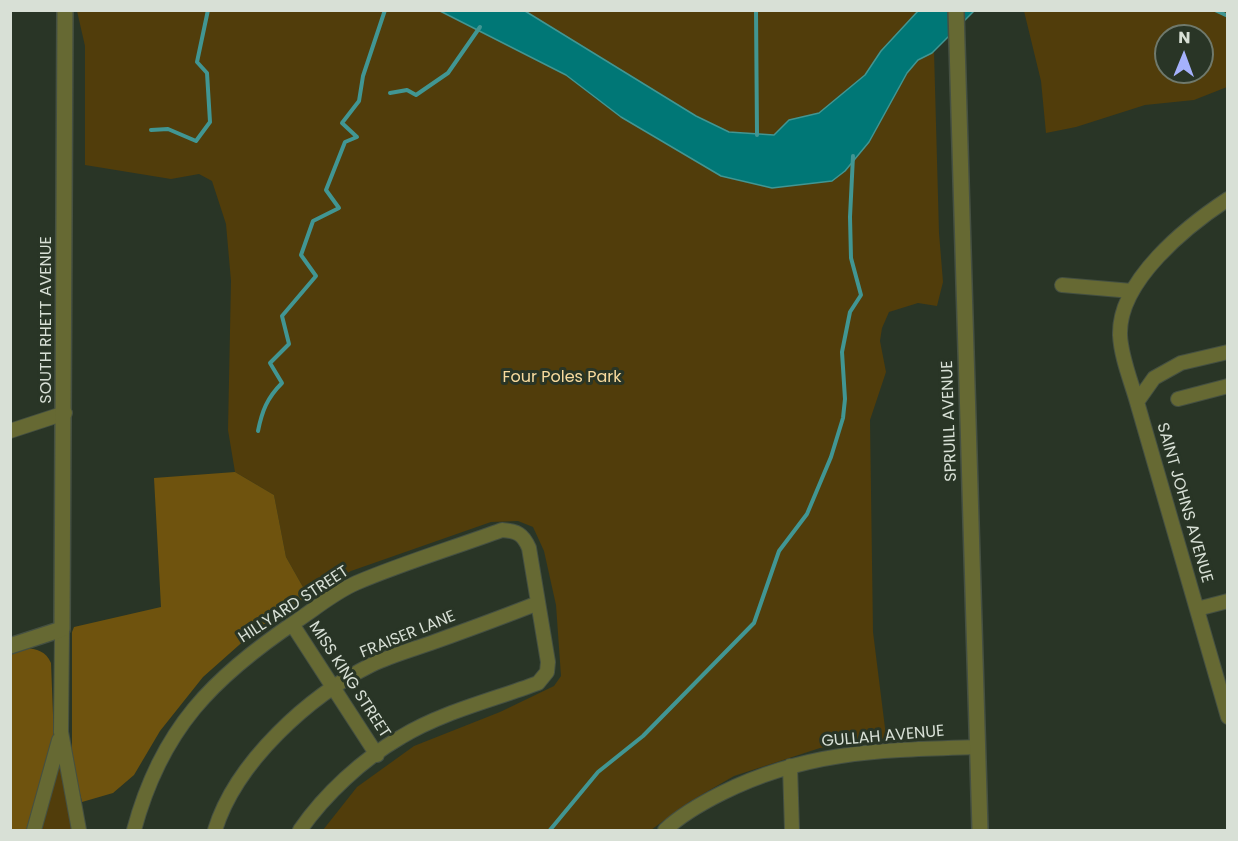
<!DOCTYPE html>
<style>
body{margin:0}
#map{position:relative;width:1238px;height:841px;overflow:hidden;background:#293526;font-family:Poppins,sans-serif}
canvas{display:block}
.frame{position:absolute;inset:0;border:12px solid #d8e0d6;pointer-events:none}
.north{position:absolute;left:1154px;top:24px;width:60px;height:60px;box-sizing:border-box;background:#293526;border:2px solid #6f796c;border-radius:50%;rotate:1deg;font-size:16px;font-weight:700;line-height:24px;text-align:center;color:#d8e0d6}
.north::after{content:'';display:block;margin:auto;width:21px;height:27px;background:#a5b1fc;clip-path:polygon(50% 0,100% 100%,50% 72%,0 100%)}
</style>
<div id="map">
<canvas width="1238" height="841"></canvas>
<div class="frame"></div>
<div class="north">N</div>
</div>
<script>
const ctx = document.querySelector('canvas').getContext('2d');
ctx.lineJoin = 'round';
function paint(path, color) { ctx.fillStyle = color; ctx.fill(path, 'evenodd'); }
function trace(path, color, width, dash) { ctx.strokeStyle = color; ctx.lineWidth = width; ctx.lineCap = dash ? 'butt' : 'round'; ctx.setLineDash(dash || []); ctx.stroke(path); }
function label(font, color, halo, rows, align = 'center') {
  ctx.font = font + ' Poppins,sans-serif'; ctx.lineWidth = 6; ctx.setLineDash([]); ctx.textBaseline = 'middle'; ctx.strokeStyle = halo; ctx.fillStyle = color; for (const [text, x, y, turn = 0] of rows) {
    ctx.save(); ctx.translate(x, y); ctx.rotate((+turn || 0) * Math.PI / 180); ctx.textAlign = isNaN(turn) ? turn : align; if (halo) ctx.strokeText(text, 0, 0); ctx.fillText(text, 0, 0); ctx.restore();
  }
}
const green = new Path2D(`
 M 77,11 L 440,11 L 566,75 L 596,99 L 652,136 L 720,175 L 845,171 L 869,142 L 907,73 L 918,60 L 934,51 L 939,233 L 943,282 L 937,306 L 918,303 L 889,312 L 882,328 L 880,341 L 886,372 L 870,420 L 873,632 L 886,736 L 881,740 L 820,748 L 734,776 L 689,802 L 651,830 L 323,830 L 357,787 L 414,746 L 500,712 L 554,686 L 561,676 L 556,605 L 544,551 L 533,527 L 518,521 L 491,522 L 351,571 L 308,596 L 286,557 L 274,495 L 235,472 L 228,430 L 231,281 L 226,224 L 212,181 L 199,174 L 171,179 L 85,165 L 85,46 Z
 M 525,11 L 918,11 L 881,51 L 865,75 L 819,113 L 790,120 L 774,135 L 729,132 L 696,116 Z
 M 1024,11 L 1227,11 L 1227,87 L 1194,100 L 1145,105 L 1076,127 L 1046,133 L 1041,81 ZM 1166,36 L 1202,36 L 1202,72 L 1166,72 Z
 M 59,767 L 62,767 L 75,830 L 40,830 L 48,796 Z`);
const forest = new Path2D(`
 M 235,472 L 274,495 L 286,557 L 308,596 L 256,630 L 203,677 L 160,731 L 134,775 L 113,793 L 82,802 L 72,760 L 72,632 L 74,627 L 161,607 L 154,478 Z
 M 25,648 C 37,649 46,651 51,663 L 54,740 L 30,817 L 28,830 L 11,830 L 10,653 Z`);
const water = new Path2D(`
 M 440,11 L 525,11 L 696,116 L 729,132 L 774,135 L 789,120 L 819,113 L 865,75 L 881,51 L 918,11 L 974,11 L 932,53 L 918,60 L 907,73 L 869,142 L 845,171 L 832,181 L 772,188 L 721,176 L 621,117 L 566,75 Z`);
const stream = new Path2D(`
 M 756,10 C 756,52 757,93 757,135
 M 1215,10 L 1228,16
 M 390,93 L 407,90 L 416,95 L 448,73 L 480,27
 M 151,130 L 168,129 L 196,141 L 210,122 L 207,73 L 197,62 L 208,10
 M 258,431 C 262,411 267,398 282,383 L 270,363 L 289,344 L 282,316 L 316,276 L 301,255 L 313,221 L 339,208 L 326,190 L 345,142 L 357,137 L 342,123 L 359,101 L 363,76 L 385,10
 M 550,830 L 598,772 L 643,736 L 754,623 L 779,551 L 807,514 L 831,457 L 843,418 L 845,399 L 842,352 L 850,312 L 861,295 L 851,258 L 850,217 L 853,156`);
const minor = new Path2D(`
 M 1062,285 L 1132,291
 M 1228,352 L 1181,363 L 1154,378 L 1137,402 L 1228,717
 M 1178,399 L 1228,386
 M 1137,402 C 1131,381 1121,357 1120,335 C 1118,281 1187,226 1228,199
 M 10,431 L 65,413
 M 1197,609 L 1228,601
 M 292,624 L 377,755
 M 62,629 L 61,732 L 79,830
 M 790,766 L 792,830
 M 34,830 L 59,740
 M 134,830 C 161,729 213,677 298,620 C 316,608 335,592 356,583 C 403,563 453,548 502,530 C 517,531 523,534 529,548 L 548,662 L 547,672 L 538,683 C 493,700 442,712 401,737 C 363,759 325,794 300,830
 M 215,830 C 236,762 309,696 371,665 C 390,656 411,650 431,643 C 467,630 503,617 538,603
 M 665,830 C 681,815 702,803 722,793 C 808,750 885,750 978,747`);
const tertiary = new Path2D(`
 M 956,10 L 980,830
 M 10,646 L 62,629 L 65,10`);
const streetNames = [
 ["SOUTH RHETT AVENUE",47,320,-90],
 ["SPRUILL AVENUE",950,421,-92],
 ["SAINT JOHNS AVENUE",1184,503,74],
 ["HILLYARD STREET",294,605,-33],
 ["FRAISER LANE",408,635,-22],
 ["MISS KING STREET",349,680,57],
 ["GULLAH AVENUE",883,737,-5]
];
const parkNames = [
 ["Four Poles Park",562,378]
];
paint(green, '#513d0b');
paint(forest, '#6f530e');
paint(water, '#007776');
trace(water, '#419693', 1.5);
trace(stream, '#419693', 4);
trace(minor, '#455042', 16);
trace(tertiary, '#455042', 18);
trace(minor, '#666933', 14);
trace(tertiary, '#666933', 15);
label('16px', '#d8e0d6', '#293526', streetNames);
label('16px', '#f8db9e', '#293526', parkNames);
</script>
